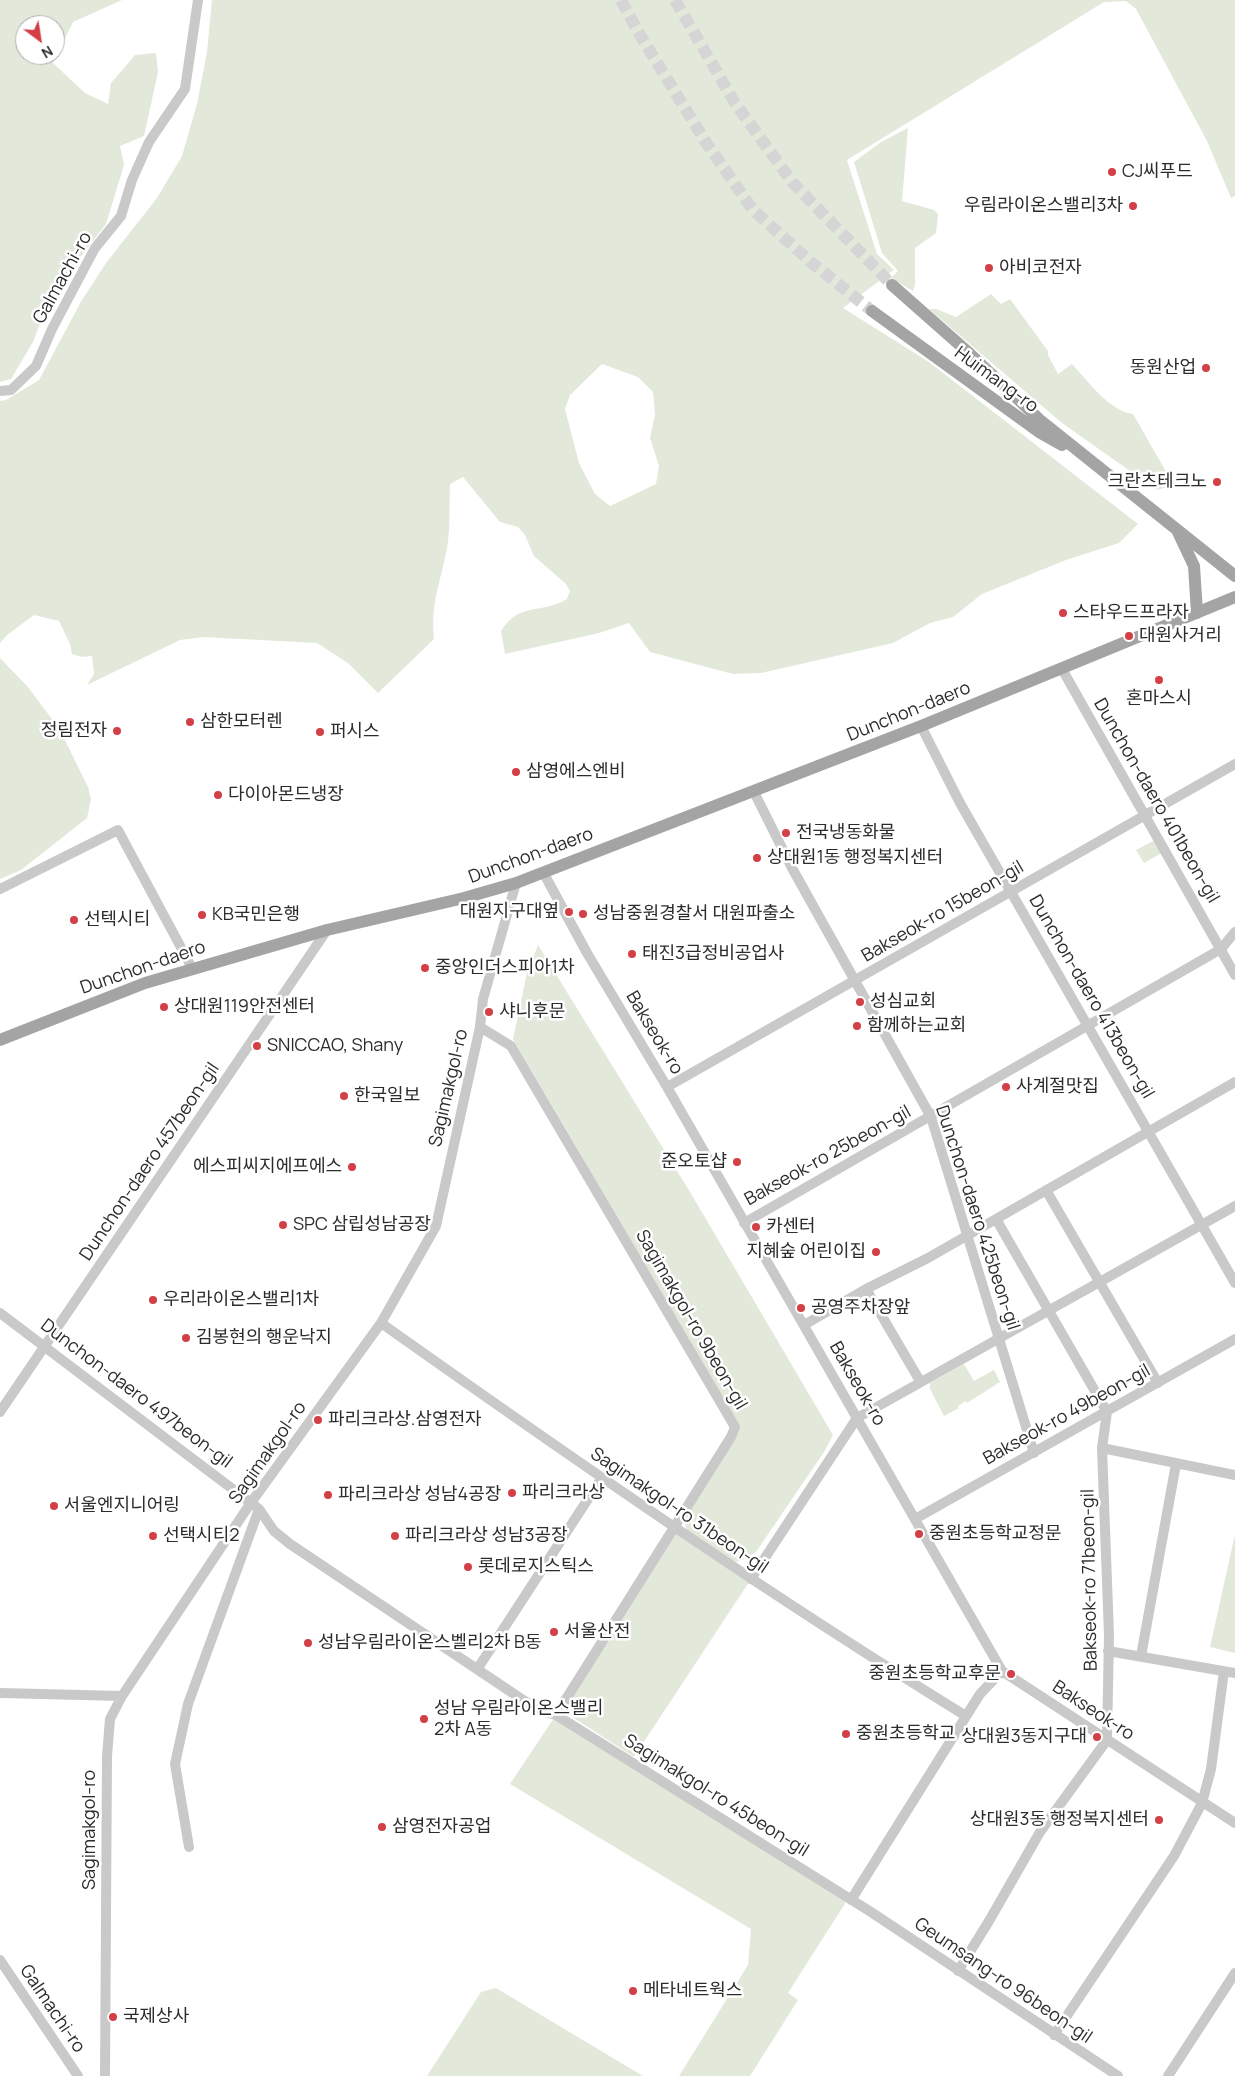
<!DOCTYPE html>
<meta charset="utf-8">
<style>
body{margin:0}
#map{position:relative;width:1235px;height:2076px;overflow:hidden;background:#fff;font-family:Manrope,sans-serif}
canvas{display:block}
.north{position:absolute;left:15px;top:15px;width:50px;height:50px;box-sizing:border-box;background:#fff;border:1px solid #ababab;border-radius:50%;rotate:149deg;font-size:14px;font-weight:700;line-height:20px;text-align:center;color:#2c2c2c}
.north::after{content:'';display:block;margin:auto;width:18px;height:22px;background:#d33f47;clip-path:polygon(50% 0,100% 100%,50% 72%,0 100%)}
</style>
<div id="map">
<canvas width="1235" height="2076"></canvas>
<div class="north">N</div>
</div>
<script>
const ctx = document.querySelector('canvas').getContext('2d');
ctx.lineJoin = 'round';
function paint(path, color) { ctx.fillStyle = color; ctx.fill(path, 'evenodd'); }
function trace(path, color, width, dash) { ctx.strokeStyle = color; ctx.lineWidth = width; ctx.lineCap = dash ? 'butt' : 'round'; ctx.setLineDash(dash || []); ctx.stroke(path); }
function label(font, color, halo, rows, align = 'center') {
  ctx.font = font + ' Manrope,"Noto Sans KR",sans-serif'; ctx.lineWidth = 5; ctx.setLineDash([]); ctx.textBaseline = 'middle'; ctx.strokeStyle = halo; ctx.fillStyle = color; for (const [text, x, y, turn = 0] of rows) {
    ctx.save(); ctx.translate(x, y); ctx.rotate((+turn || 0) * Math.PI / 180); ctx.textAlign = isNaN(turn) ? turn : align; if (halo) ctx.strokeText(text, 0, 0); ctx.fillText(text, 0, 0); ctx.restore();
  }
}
const green = new Path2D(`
 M 0,0 L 122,0 L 73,22 L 53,63 L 85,93 L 108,104 L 111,83 L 135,55 L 156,53 L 158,72 L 144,136 L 120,146 L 124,165 L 106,224 L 49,298 L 33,342 L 11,379 L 0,382 ZM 25,25 L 55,25 L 55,55 L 25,55 Z
 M 212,0 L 1235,0 L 1235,196 L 1231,198 L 1207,141 L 1136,9 L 1126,1 L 1104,2 L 847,160 L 877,254 L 894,270 L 843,308 L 929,362 L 1138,524 L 1119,543 L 1066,560 L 982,594 L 953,617 L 930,623 L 893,643 L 761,673 L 733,674 L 650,652 L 629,623 L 599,633 L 505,654 L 501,631 C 520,601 540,615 567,599 L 570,591 L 566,584 L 534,556 L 525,535 L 518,527 L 500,522 L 463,477 L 450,484 C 449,507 451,535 445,558 C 438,589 431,606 434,639 L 378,693 L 348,663 L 317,643 L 204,637 L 180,640 L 87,685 L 94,674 L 92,656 L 82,657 L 72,654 L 70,644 L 59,621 L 34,615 L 7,635 L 0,643 L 0,401 L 6,400 L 39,380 L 82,300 L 106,263 L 157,198 L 182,156 L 197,104 L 207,52 ZM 602,364 L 638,377 L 653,392 L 655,415 L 650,438 L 659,466 L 656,484 L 610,506 L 595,494 L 579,463 L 565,409 L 570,395 Z
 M 908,128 L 902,201 L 934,210 L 938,214 L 936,233 L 915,248 L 915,285 L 913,291 L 891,278 L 898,271 L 882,253 L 854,162 L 881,142 Z
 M 991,294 L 1001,304 L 1010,299 L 1048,351 L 1048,355 L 1058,374 L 1072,364 C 1089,382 1108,410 1133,414 L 1168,475 L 1167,487 L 1157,490 L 1062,423 L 929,309 L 936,309 L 956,317 Z
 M 0,658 L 28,687 L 60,730 L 88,787 L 91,799 L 87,818 L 21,870 L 0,879 Z
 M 1155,840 L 1162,853 L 1144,863 L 1136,850 Z
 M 538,945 L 690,1192 L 833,1435 L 824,1452 L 756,1552 L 741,1561 L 730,1562 L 690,1537 L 685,1525 L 685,1518 L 735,1436 L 580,1153 L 513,1039 L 527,973 Z
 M 964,1364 L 974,1381 L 994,1370 L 1000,1382 L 967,1403 L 966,1401 L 958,1406 L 959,1408 L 944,1416 L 930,1389 L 930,1383 Z
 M 674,1529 L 751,1579 L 634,1757 L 560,1709 Z
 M 1235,1534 L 1235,1653 L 1210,1647 Z
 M 556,1715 L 742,1830 L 846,1902 L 788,1993 L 798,2000 L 750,2076 L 679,2076 L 748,1965 L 751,1929 L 510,1784 Z
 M 496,1988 L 643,2076 L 427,2076 L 481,1992 Z`);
const majorTunnel = new Path2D(`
 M 621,0 L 640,35 L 707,144 L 753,210 L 812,263 L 872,311
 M 675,0 L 735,103 L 792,182 L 892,285`);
const minor = new Path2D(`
 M 0,391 L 11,390 L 36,366 L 52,329 L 95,248 L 121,216 L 132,180 L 149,142 L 185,89 L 198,0
 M 1062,669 L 1235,975
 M 921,726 L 960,803 L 1235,1283
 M 754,792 L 792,868 L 931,1117 L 1034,1453
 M 543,872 L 587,953 L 667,1087 L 1002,1671 L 1235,1823
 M 0,889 L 118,830 L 192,968
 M 480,1027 L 511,1046 L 735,1427 L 731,1437 L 556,1715
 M 667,1087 L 1235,764
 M 1046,1190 L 1158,1383
 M 744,1223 L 1221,949 L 1235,932
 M 866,1289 L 920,1381
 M 0,1313 L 251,1503 L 259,1509 L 274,1531 L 290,1544 L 538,1710 L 556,1715 L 871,1912 L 1118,2076
 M 381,1323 C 573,1459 766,1593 966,1716
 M 804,1325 L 866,1289 L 928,1258 L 1235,1082
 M 0,1412 L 327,930
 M 1102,1448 L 1235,1475
 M 915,1519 L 1235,1339
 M 751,1579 L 857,1418 L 1235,1206
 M 1108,1651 L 1235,1673
 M 1141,1656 L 1176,1464
 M 478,1668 L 601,1479
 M 0,1693 L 122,1696
 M 189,1847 L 175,1764 L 188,1704 L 259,1509
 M 851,1900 L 980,1694 L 1002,1671
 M 0,1960 L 78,2076
 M 958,1971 L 989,1921 L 1040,1832 L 1107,1740 L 1109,1635 L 1102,1448 L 1107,1412 L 996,1219
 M 1054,2035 L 1174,1856 L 1202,1803 L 1211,1769 L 1224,1671
 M 105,2076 L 107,1756 L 110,1719 L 122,1696 L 250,1504 L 381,1323 L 436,1226 L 480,1027 L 483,999 L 516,883
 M 1168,2076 L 1235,1973`);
const major = new Path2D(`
 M 892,285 L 969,353 L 1041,421 L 1235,576
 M 872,311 L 1039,432 L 1062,445
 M 1177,530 L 1194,566 L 1197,613
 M 0,1040 L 145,983 L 327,930 L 464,898 L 516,883 L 921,726 L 1235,597`);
const markers = [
 [1112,172,5,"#d33f47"],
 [1133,206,5,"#d33f47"],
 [989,268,5,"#d33f47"],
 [1206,368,5,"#d33f47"],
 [1217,482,5,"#d33f47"],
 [1063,613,5,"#d33f47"],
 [1129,636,5,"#d33f47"],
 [1159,680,5,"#d33f47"],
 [190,722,5,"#d33f47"],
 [117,731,5,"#d33f47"],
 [320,732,5,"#d33f47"],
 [516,772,5,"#d33f47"],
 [218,795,5,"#d33f47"],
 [786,833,5,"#d33f47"],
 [757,858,5,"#d33f47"],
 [569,912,5,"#d33f47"],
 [583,914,5,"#d33f47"],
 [202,915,5,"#d33f47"],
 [74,920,5,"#d33f47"],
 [632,954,5,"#d33f47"],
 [425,968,5,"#d33f47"],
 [860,1002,5,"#d33f47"],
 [164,1007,5,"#d33f47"],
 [489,1012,5,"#d33f47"],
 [857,1026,5,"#d33f47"],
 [257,1046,5,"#d33f47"],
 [1006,1087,5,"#d33f47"],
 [344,1096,5,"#d33f47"],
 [737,1162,5,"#d33f47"],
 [352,1167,5,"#d33f47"],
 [283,1225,5,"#d33f47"],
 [756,1227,5,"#d33f47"],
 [876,1252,5,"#d33f47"],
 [153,1300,5,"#d33f47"],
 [801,1308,5,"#d33f47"],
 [186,1338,5,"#d33f47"],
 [318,1420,5,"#d33f47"],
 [512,1493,5,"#d33f47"],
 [328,1495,5,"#d33f47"],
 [54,1506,5,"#d33f47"],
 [919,1534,5,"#d33f47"],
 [153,1536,5,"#d33f47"],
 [395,1536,5,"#d33f47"],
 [468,1567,5,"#d33f47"],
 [554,1632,5,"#d33f47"],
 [308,1643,5,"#d33f47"],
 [1011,1674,5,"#d33f47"],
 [424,1719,5,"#d33f47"],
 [846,1734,5,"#d33f47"],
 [1097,1737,5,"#d33f47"],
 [1159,1820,5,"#d33f47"],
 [382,1827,5,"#d33f47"],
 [633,1991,5,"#d33f47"],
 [113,2017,5,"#d33f47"]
];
const poiNames = [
 ["CJ씨푸드",1122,172],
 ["우림라이온스밸리3차",1123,206,"right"],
 ["아비코전자",999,268],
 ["동원산업",1196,368,"right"],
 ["크란츠테크노",1207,482,"right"],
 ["스타우드프라자",1073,613],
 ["대원사거리",1139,636],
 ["혼마스시",1159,699,"center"],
 ["삼한모터렌",200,722],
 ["정림전자",107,731,"right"],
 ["퍼시스",330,732],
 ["삼영에스엔비",526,772],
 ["다이아몬드냉장",228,795],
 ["전국냉동화물",796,833],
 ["상대원1동 행정복지센터",767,858],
 ["대원지구대옆",559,912,"right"],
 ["성남중원경찰서 대원파출소",593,914],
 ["KB국민은행",212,915],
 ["선텍시티",84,920],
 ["태진3급정비공업사",642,954],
 ["중앙인더스피아1차",435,968],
 ["성심교회",870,1002],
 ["상대원119안전센터",174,1007],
 ["샤니후문",499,1012],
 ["함께하는교회",867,1026],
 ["SNICCAO, Shany",267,1046],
 ["사계절맛집",1016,1087],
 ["한국일보",354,1096],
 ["준오토샵",727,1162,"right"],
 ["에스피씨지에프에스",342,1167,"right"],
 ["SPC 삼립성남공장",293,1225],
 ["카센터",766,1227],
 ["지혜숲 어린이집",866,1252,"right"],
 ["우리라이온스밸리1차",163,1300],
 ["공영주차장앞",811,1308],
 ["김봉현의 행운낙지",196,1338],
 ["파리크라상.삼영전자",328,1420],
 ["파리크라상",522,1493],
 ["파리크라상 성남4공장",338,1495],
 ["서울엔지니어링",64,1506],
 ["중원초등학교정문",929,1534],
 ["선택시티2",163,1536],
 ["파리크라상 성남3공장",405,1536],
 ["롯데로지스틱스",478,1567],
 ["서울산전",564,1632],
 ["성남우림라이온스벨리2차 B동",318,1643],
 ["중원초등학교후문",1001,1674,"right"],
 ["성남 우림라이온스밸리",434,1709],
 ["2차 A동",434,1730],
 ["중원초등학교",856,1734],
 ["상대원3동지구대",1087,1737,"right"],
 ["상대원3동 행정복지센터",1149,1820,"right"],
 ["삼영전자공업",392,1827],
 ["메타네트웍스",643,1991],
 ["국제상사",123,2017]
];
const streetNames = [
 ["Galmachi-ro",63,278,-61],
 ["Huimang-ro",996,380,36],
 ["Dunchon-daero",909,712,-22],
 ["Dunchon-daero 401beon-gil",1156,801,60],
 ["Dunchon-daero",531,856,-20],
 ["Bakseok-ro 15beon-gil",943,912,-30],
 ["Dunchon-daero",143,968,-19],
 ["Dunchon-daero 413beon-gil",1091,997,60],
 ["Bakseok-ro",654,1033,59],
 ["Sagimakgol-ro",449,1088,-77],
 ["Bakseok-ro 25beon-gil",828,1156,-29],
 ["Dunchon-daero 457beon-gil",150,1162,-56],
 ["Dunchon-daero 425beon-gil",977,1218,72],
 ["Sagimakgol-ro 9beon-gil",691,1320,60],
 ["Bakseok-ro",857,1384,60],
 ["Dunchon-daero 497beon-gil",136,1394,37],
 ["Bakseok-ro 49beon-gil",1067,1415,-29],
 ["Sagimakgol-ro",268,1453,-55],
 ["Sagimakgol-ro 31beon-gil",679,1511,34],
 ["Bakseok-ro 71beon-gil",1090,1580,-91],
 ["Bakseok-ro",1093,1711,33],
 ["Sagimakgol-ro 45beon-gil",716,1796,32],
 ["Sagimakgol-ro",90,1830,-90],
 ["Geumsang-ro 96beon-gil",1003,1981,34],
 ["Galmachi-ro",52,2009,56]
];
paint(green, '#e2e9db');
trace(majorTunnel, '#d5d5d5', 12, [12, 6]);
trace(minor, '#c9c9c9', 10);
trace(major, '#a4a4a4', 12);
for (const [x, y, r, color] of markers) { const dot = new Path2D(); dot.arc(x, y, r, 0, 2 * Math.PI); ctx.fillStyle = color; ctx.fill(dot); trace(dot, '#fff', 2); }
label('18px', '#2c2c2c', '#fff', poiNames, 'left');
label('18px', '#2c2c2c', '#fff', streetNames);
</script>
